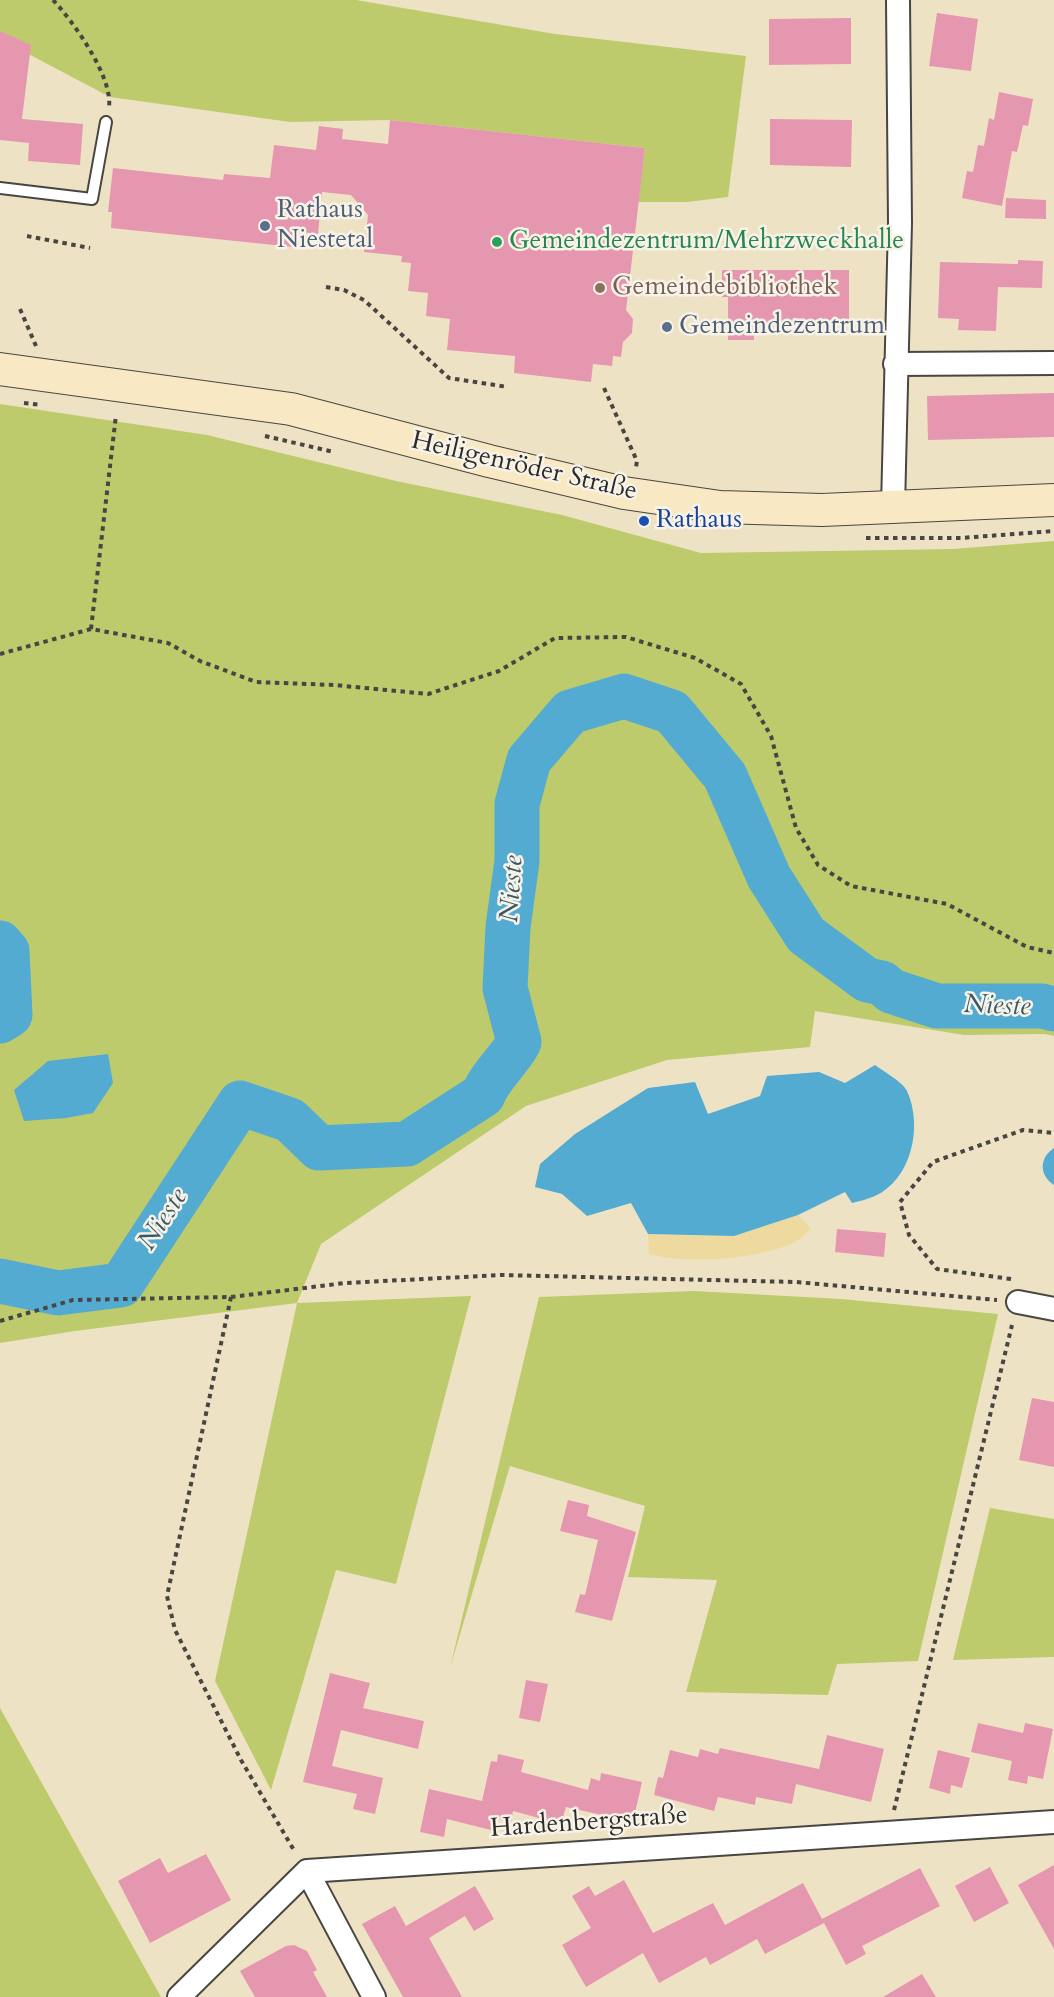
<!DOCTYPE html>
<meta charset="utf-8">
<style>
body{margin:0}
canvas{display:block;background:#eee2c4}
</style>
<canvas width="1054" height="1997"></canvas>
<script>
const ctx = document.querySelector('canvas').getContext('2d');
ctx.lineJoin = 'round';
function paint(path, color) { ctx.fillStyle = color; ctx.fill(path, 'evenodd'); }
function trace(path, color, width, dash) { ctx.strokeStyle = color; ctx.lineWidth = width; ctx.lineCap = dash ? 'butt' : 'round'; ctx.setLineDash(dash || []); ctx.stroke(path); }
function label(font, color, halo, rows, align = 'center') {
  ctx.font = font + ' Cardo,serif'; ctx.lineWidth = 5; ctx.setLineDash([]); ctx.textBaseline = 'middle'; ctx.strokeStyle = halo; ctx.fillStyle = color; for (const [text, x, y, turn = 0] of rows) {
    ctx.save(); ctx.translate(x, y); ctx.rotate((+turn || 0) * Math.PI / 180); ctx.textAlign = isNaN(turn) ? turn : align; if (halo) ctx.strokeText(text, 0, 0); ctx.fillText(text, 0, 0); ctx.restore();
  }
}
const green = new Path2D(`
 M 0,0 L 356,0 L 555,34 L 746,56 L 728,197 L 687,202 L 638,202 L 645,148 L 390,120 L 290,122 L 110,97 L 0,39 Z
 M 0,404 L 207,435 L 396,481 L 562,515 L 701,553 L 953,549 L 1054,541 L 1054,1036 L 1045,1034 L 964,1035 L 815,1011 L 810,1047 L 667,1060 L 526,1106 L 321,1244 L 297,1303 L 471,1296 L 396,1584 L 336,1570 L 271,1790 L 215,1681 L 297,1303 L 75,1331 L 0,1343 Z
 M 694,1291 L 841,1299 L 998,1314 L 918,1661 L 837,1664 L 828,1695 L 686,1692 L 717,1580 L 628,1577 L 645,1506 L 510,1466 L 450,1668 L 539,1297 Z
 M 990,1508 L 1054,1519 L 1054,1657 L 953,1660 Z
 M 0,1708 L 161,1997 L 0,1997 Z`);
const sand = new Path2D(`
 M 798,1215 L 811,1229 C 806,1233 800,1240 793,1243 C 757,1259 687,1265 649,1254 L 648,1234 L 734,1236 Z`);
const water = new Path2D(`
 M 108,1054 L 113,1083 L 93,1113 L 66,1118 L 24,1121 L 14,1090 L 48,1061 Z
 M 875,1065 C 884,1072 902,1081 907,1091 C 923,1126 912,1179 875,1196 C 868,1199 860,1201 852,1203 L 845,1192 L 798,1215 L 734,1236 L 648,1234 L 631,1203 L 587,1216 L 562,1194 L 535,1187 L 540,1164 L 575,1134 L 648,1088 L 695,1082 L 708,1114 L 760,1096 L 767,1076 L 819,1072 L 845,1083 Z
 M 1054,1148 L 1054,1185 C 1039,1175 1039,1158 1054,1148 Z`);
const river = new Path2D(`
 M 0,943 L 7,951 L 10,1015 L 0,1021
 M 0,1281 L 58,1293 L 121,1285 L 240,1103 L 290,1120 L 319,1148 L 407,1144 L 483,1095 C 490,1076 509,1061 519,1042 L 505,988 L 508,927 L 517,861 L 517,804 L 529,760 L 570,712 L 624,696 L 672,712 L 725,776 L 769,877 L 806,935 L 867,980 L 882,983 L 891,991 L 937,1006 L 1042,1006 L 1054,1009`);
const building = new Path2D(`
 M 937,13 L 978,19 L 971,71 L 929,66 Z
 M 851,18 L 851,64 L 769,65 L 769,19 Z
 M 0,31 L 31,45 L 22,119 L 83,124 L 80,165 L 28,161 L 29,143 L 0,140 Z
 M 999,92 L 1033,99 L 1028,126 L 1023,125 L 1017,152 L 1012,151 L 1002,206 L 962,198 L 967,171 L 973,172 L 978,145 L 984,146 L 989,118 L 994,120 Z
 M 770,119 L 852,120 L 851,167 L 770,165 Z
 M 390,120 L 645,148 L 626,310 L 633,319 L 632,333 L 623,342 L 621,357 L 613,356 L 612,366 L 593,364 L 591,382 L 514,373 L 515,356 L 447,350 L 450,319 L 426,316 L 428,293 L 408,291 L 411,263 L 401,262 L 402,256 L 364,252 L 368,215 L 351,195 L 322,192 L 318,234 L 295,231 L 293,247 L 111,228 L 112,212 L 108,212 L 113,168 L 223,180 L 224,174 L 270,178 L 274,145 L 316,150 L 319,126 L 343,129 L 342,139 L 388,144 Z
 M 1006,198 L 1046,200 L 1046,219 L 1005,218 Z
 M 1018,260 L 1043,261 L 1042,288 L 998,287 L 996,331 L 958,330 L 959,319 L 938,318 L 940,262 L 1018,264 Z
 M 722,270 L 849,270 L 849,324 L 754,324 L 754,340 L 728,340 L 728,297 L 722,297 Z
 M 1054,393 L 1054,437 L 928,440 L 927,396 Z
 M 837,1229 L 886,1233 L 884,1257 L 835,1252 Z
 M 1032,1398 L 1054,1402 L 1054,1467 L 1019,1460 Z
 M 568,1500 L 589,1505 L 587,1516 L 636,1532 L 612,1621 L 575,1612 L 580,1594 L 585,1595 L 598,1540 L 560,1531 Z
 M 330,1673 L 370,1683 L 363,1708 L 424,1721 L 418,1749 L 341,1730 L 332,1766 L 383,1778 L 375,1814 L 353,1809 L 357,1794 L 303,1782 Z
 M 526,1680 L 548,1684 L 540,1722 L 519,1718 Z
 M 978,1723 L 1023,1733 L 1025,1723 L 1053,1729 L 1043,1779 L 1028,1776 L 1027,1784 L 1008,1780 L 1012,1761 L 971,1752 Z
 M 827,1735 L 884,1749 L 871,1802 L 796,1784 L 792,1804 L 756,1797 L 755,1805 L 718,1797 L 714,1811 L 654,1795 L 658,1777 L 663,1778 L 670,1750 L 698,1757 L 700,1749 L 718,1754 L 720,1748 L 819,1769 Z
 M 938,1750 L 970,1758 L 962,1788 L 951,1785 L 950,1794 L 929,1788 Z
 M 498,1754 L 524,1760 L 521,1772 L 588,1790 L 591,1778 L 600,1781 L 601,1773 L 642,1782 L 633,1822 L 566,1807 L 561,1824 L 513,1811 L 511,1822 L 494,1818 L 491,1830 L 447,1819 L 444,1837 L 420,1832 L 429,1789 L 482,1801 L 491,1761 L 497,1762 Z
 M 206,1854 L 231,1900 L 150,1943 L 118,1881 L 160,1858 L 168,1873 Z
 M 1054,1865 L 1054,1949 L 1018,1885 Z
 M 990,1867 L 1009,1903 L 974,1922 L 955,1886 Z
 M 920,1868 L 940,1906 L 862,1946 L 866,1954 L 846,1965 L 824,1923 L 765,1954 L 757,1939 L 710,1965 L 706,1957 L 659,1983 L 643,1953 L 586,1987 L 562,1945 L 591,1928 L 572,1896 L 589,1886 L 595,1896 L 624,1880 L 653,1933 L 713,1903 L 725,1925 L 803,1883 L 822,1919 Z
 M 475,1886 L 494,1919 L 474,1931 L 465,1916 L 429,1938 L 462,1997 L 403,1997 L 362,1924 L 395,1906 L 406,1926 Z
 M 294,1945 L 307,1951 L 317,1970 L 313,1972 L 327,1997 L 255,1997 L 240,1971 L 286,1946 Z
 M 922,1974 L 936,1997 L 883,1997 Z`);
const path = new Path2D(`
 M 53,0 C 73,21 113,77 109,107
 M 27,236 L 90,248
 M 326,287 L 344,290 L 364,300 L 449,378 L 508,387
 M 20,309 L 36,346
 M 604,388 L 637,461 L 636,467
 M 24,403 L 41,405
 M 265,436 L 334,452
 M 866,538 L 961,538 L 1054,531
 M 91,629 L 116,415
 M 0,654 L 91,629 L 168,643 L 200,661 L 256,682 L 334,685 L 428,694 L 499,671 L 555,638 L 626,637 L 695,658 L 741,684 L 771,736 L 796,828 L 818,865 L 851,886 L 947,904 L 1027,947 L 1054,953
 M 1011,1279 L 937,1269 L 909,1235 L 900,1202 L 933,1162 L 1023,1130 L 1054,1133
 M 231,1297 L 167,1596 L 175,1630 L 241,1760 L 295,1852
 M 0,1321 L 73,1300 L 231,1297 L 345,1283 L 502,1275 L 796,1282 L 997,1300
 M 894,1810 L 1012,1325`);
const lane = new Path2D(`
 M 0,188 L 92,199 L 106,122`);
const street = new Path2D(`
 M 895,364 L 1054,363
 M 893,507 L 900,223 L 898,0
 M 1018,1302 L 1054,1309
 M 307,1871 L 374,1997
 M 179,1997 L 307,1871 L 1054,1822`);
const secondary = new Path2D(`
 M 0,369 L 291,409 L 489,461 L 624,493 L 720,507 L 822,510 L 1054,500`);
const markers = [
 [265,226,6,"#5c6f8a"],
 [497,242,6,"#2e9e5b"],
 [600,288,6,"#8d6e63"],
 [667,327,6,"#5c6f8a"],
 [644,521,6,"#1a4fb4"]
];
const serviceNames = [
 ["Rathaus",277,211],
 ["Niestetal",277,241],
 ["Gemeindezentrum",679,327]
];
const leisureNames = [
 ["Gemeindezentrum/Mehrzweckhalle",509,242]
];
const educationNames = [
 ["Gemeindebibliothek",612,288]
];
const streetNames = [
 ["Heiligenröder Straße",524,467,13],
 ["Hardenbergstraße",589,1823,-4]
];
const transitNames = [
 ["Rathaus",656,521]
];
const waterNames = [
 ["Nieste",513,889,-86],
 ["Nieste",997,1007,2],
 ["Nieste",164,1220,-57]
];
paint(green, '#becb6c');
paint(sand, '#eeda9e');
paint(water, '#54abd1');
trace(river, '#54abd1', 45);
paint(building, '#e697b0');
trace(lane, '#484642', 14);
trace(street, '#484642', 26);
trace(secondary, '#484642', 34);
trace(path, '#484642', 4, [4.5, 4.5]);
trace(lane, '#fff', 10);
trace(street, '#fff', 22);
trace(secondary, '#f8e8c3', 32);
for (const [x, y, r, color] of markers) { const dot = new Path2D(); dot.arc(x, y, r, 0, 2 * Math.PI); ctx.fillStyle = color; ctx.fill(dot); trace(dot, '#f7f3e8', 2); }
label('26px', '#4e5e75', '#f7f3e8', serviceNames, 'left');
label('26px', '#27864d', '#f7f3e8', leisureNames, 'left');
label('26px', '#785e54', '#f7f3e8', educationNames, 'left');
label('26px', '#2b2b2b', '#f7f3e8', streetNames);
label('26px', '#164399', '#f7f3e8', transitNames, 'left');
label('italic 27px', '#395865', '#f7f3e8', waterNames);
</script>
